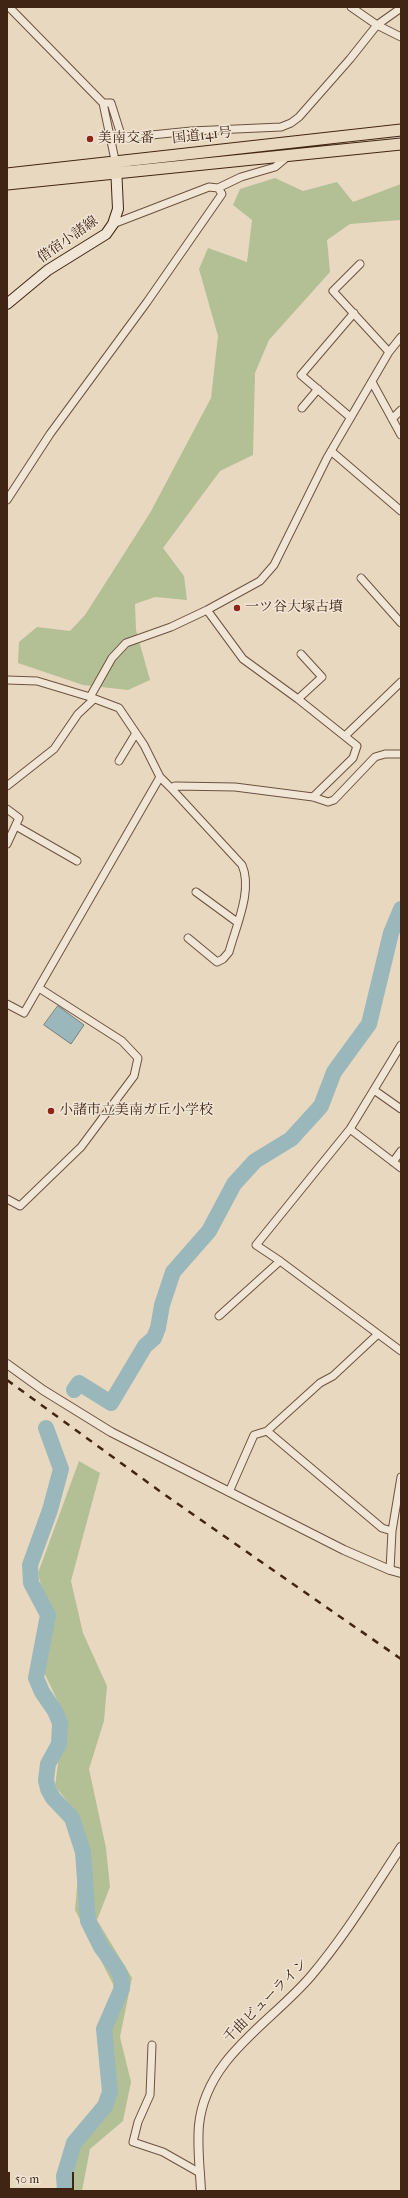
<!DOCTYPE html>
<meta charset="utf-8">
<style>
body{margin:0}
#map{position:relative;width:408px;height:2198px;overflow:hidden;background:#e9d8c0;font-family:"IM FELL French Canon",serif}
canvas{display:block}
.frame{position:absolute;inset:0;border:8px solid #412514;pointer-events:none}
.scale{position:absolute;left:8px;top:2172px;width:66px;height:18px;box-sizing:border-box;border:2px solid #412514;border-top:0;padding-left:5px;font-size:12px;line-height:14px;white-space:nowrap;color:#412514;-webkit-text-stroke:3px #f1e6d6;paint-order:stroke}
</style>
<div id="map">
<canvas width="408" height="2198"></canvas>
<div class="frame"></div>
<div class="scale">50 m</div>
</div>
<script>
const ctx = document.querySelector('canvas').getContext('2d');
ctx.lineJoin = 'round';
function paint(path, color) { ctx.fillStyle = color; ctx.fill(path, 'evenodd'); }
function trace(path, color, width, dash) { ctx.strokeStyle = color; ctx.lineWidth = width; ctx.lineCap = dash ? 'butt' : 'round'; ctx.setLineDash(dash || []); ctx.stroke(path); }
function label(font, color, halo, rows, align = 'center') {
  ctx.font = font + ' "IM FELL French Canon","Noto Serif JP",serif'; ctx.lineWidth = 3; ctx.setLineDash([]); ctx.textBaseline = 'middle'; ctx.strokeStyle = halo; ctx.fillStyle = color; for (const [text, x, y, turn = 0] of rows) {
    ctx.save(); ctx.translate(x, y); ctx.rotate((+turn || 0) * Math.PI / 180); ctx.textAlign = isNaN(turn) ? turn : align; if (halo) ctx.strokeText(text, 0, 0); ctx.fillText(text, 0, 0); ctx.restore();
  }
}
const green = new Path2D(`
 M 275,178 L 303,191 L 337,182 L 353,202 L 401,184 L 401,220 L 350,224 L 327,240 L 330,272 L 269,340 L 255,373 L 253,455 L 220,471 L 163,548 L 184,576 L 187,600 L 155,597 L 135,604 L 136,630 L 150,680 L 128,690 L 83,685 L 18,663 L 19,642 L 37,627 L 70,631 L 85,615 L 150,513 L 211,398 L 218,336 L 199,269 L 208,248 L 247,262 L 252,220 L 233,205 L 240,189 Z
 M 79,1461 L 100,1473 L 71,1581 L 83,1633 L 107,1686 L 104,1721 L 89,1769 L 106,1848 L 110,1887 L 97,1920 L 132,1978 L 120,2037 L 131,2082 L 123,2121 L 90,2149 L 82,2191 L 72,2191 L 72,2177 L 80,2139 L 97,2120 L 115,2090 L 107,2048 L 107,2032 L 116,2013 L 113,1984 L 75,1910 L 82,1831 L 79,1816 L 55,1786 L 60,1749 L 61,1708 L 42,1668 L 45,1628 L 42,1590 L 38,1573 Z`);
const water = new Path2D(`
 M 58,1006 L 84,1025 L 71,1044 L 44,1025 Z`);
const river = new Path2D(`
 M 74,1390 L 79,1383 L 111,1403 L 145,1346 L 154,1338 L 158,1328 L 162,1305 L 173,1272 L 209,1231 L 234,1184 L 255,1161 L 291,1139 L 321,1106 L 334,1072 L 369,1024 L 391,933 L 401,909
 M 46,1428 L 61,1469 L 50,1510 L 30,1565 L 31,1583 L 48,1615 L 36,1678 L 42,1692 L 55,1711 L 60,1723 L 59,1744 L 48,1764 L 46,1780 L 48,1789 L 53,1798 L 72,1818 L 83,1852 L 88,1921 L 101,1947 L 118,1970 L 121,1977 L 122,1988 L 104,2029 L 110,2092 L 105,2106 L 74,2143 L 64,2176 L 65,2191`);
const minor = new Path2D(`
 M 9,7 L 103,103 L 115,160
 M 351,7 L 377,25 L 401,37
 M 103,103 L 111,103 L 122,138 L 191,131 L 281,127 L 291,123 L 299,117 L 350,59 L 377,25 L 401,8
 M 218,188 L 241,177 L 275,167 L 288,156
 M 360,264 L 333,291 L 389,352
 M 372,382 L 401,435
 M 302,408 L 318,389
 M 350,417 L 301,375 L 354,313
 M 392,419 L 401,410
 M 331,451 L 401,511
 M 7,500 L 50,434 L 147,302 L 222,194 L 218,188 L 209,187 L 113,224
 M 361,578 L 401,623
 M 207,610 L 243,659 L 298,699 L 357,746 L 353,758 L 313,797
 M 7,680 L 37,681 L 90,697 L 119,708 L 144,745 L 160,777 L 171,788 L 175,786 L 235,787 L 313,797 L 328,802 L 334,800 L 375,757 L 385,754 L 401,754
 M 90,697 L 112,658 L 126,643 L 171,627 L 207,610 L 260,581 L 274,565 L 327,458 L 389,352 L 401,337
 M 298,699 L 322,677 L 301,654
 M 346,735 L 401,682
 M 119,761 L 136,733
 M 7,786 L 54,749 L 78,714 L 94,699
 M 171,788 L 242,865 C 253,890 236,926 229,952 L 223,959 L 217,962 L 188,938
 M 7,809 L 19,818 L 7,844
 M 16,826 L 77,861
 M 196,892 L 237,922
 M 7,1004 L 24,1013 L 160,777
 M 374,1090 L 401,1109
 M 350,1129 L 401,1045
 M 393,1162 L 401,1151
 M 7,1199 L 20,1206 L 81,1147 L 134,1076 L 138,1058 L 122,1041 L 39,988
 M 280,1261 L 256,1245 L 350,1129 L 401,1168
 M 219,1316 L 280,1261 L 401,1351
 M 267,1431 L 382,1528 L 392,1531
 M 229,1492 L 254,1435 L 267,1431 L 320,1383 L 333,1376 L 378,1334
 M 390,1570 L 392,1531 L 401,1477
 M 152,2045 L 150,2095 L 138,2122 L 133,2142 L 163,2152 L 200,2173`);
const tertiary = new Path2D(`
 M 7,1364 L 43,1390 L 111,1432 L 344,1550 L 390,1570 L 401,1573
 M 201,2191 C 200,2169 197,2147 199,2125 C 206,2057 271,2023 311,1976 C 345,1936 372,1891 401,1847`);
const secondary = new Path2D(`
 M 7,304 L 48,270 L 106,234 L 113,224 L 118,209 L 116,166`);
const trunk = new Path2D(`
 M 7,174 L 401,130
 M 7,184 L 401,144`);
const rail = new Path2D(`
 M 7,1380 L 165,1495 L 401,1659`);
const markers = [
 [90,139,4,"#8f2418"],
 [237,608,4,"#8f2418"],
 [51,1111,4,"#8f2418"]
];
const streetNames = [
 ["国道141号",202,136,-6],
 ["借宿小諸線",68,240,-35],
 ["千曲ビューライン",266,2001,-45]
];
const poiNames = [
 ["美南交番",98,139],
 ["一ツ谷大塚古墳",245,608],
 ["小諸市立美南ガ丘小学校",59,1111]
];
paint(green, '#b3bf95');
paint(water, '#9ab8bb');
trace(water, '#767d78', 1);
trace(river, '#9ab8bb', 16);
trace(minor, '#6b523f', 9);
trace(tertiary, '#6b523f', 10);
trace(secondary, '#412514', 12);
trace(trunk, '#412514', 13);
trace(minor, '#f1e6d6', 7);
trace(tertiary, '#f1e6d6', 8);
trace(secondary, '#f1e6d6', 10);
trace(trunk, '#e9d8c0', 11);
trace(rail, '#412514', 2.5, [7, 7]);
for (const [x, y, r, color] of markers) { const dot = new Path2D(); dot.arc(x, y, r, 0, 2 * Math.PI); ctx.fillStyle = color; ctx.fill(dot); trace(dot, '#f1e6d6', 1.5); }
label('14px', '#412514', '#f1e6d6', streetNames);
label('14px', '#412514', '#f1e6d6', poiNames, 'left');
</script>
